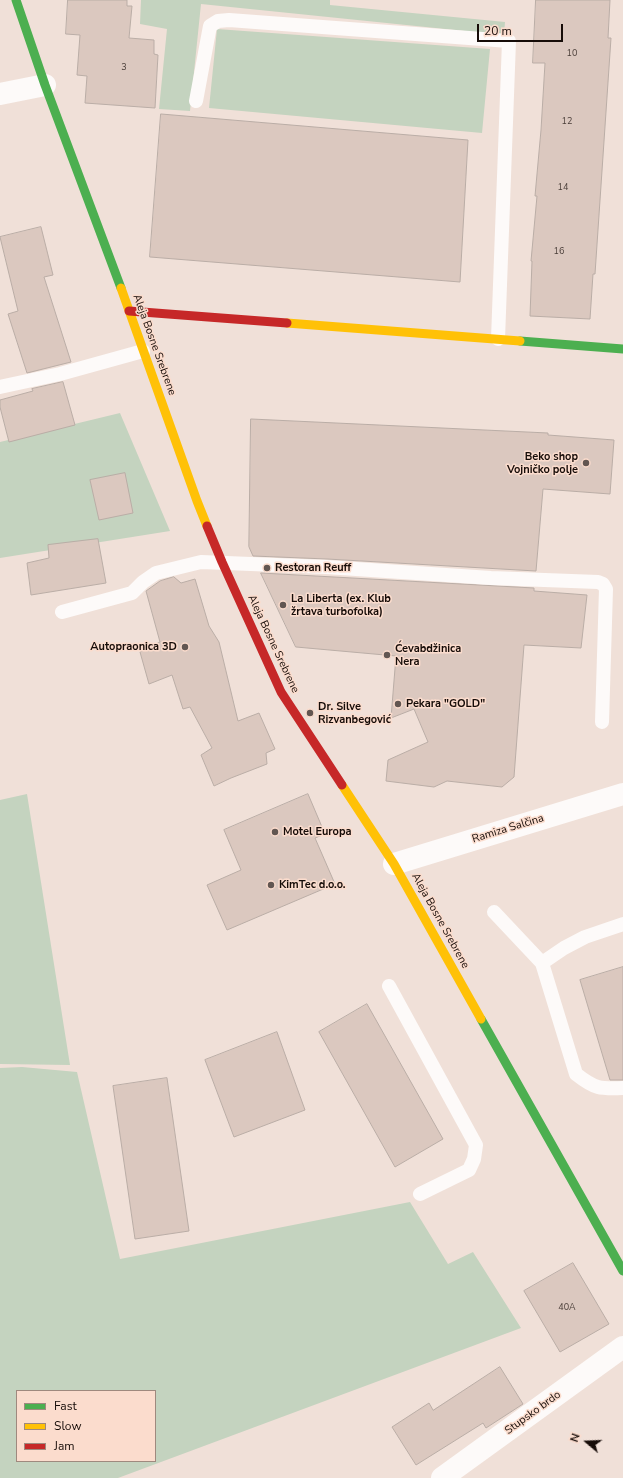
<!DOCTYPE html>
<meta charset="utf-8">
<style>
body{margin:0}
#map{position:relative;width:623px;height:1478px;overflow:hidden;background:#f0e0d8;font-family:"Nunito Sans",sans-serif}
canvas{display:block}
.legend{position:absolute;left:16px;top:1390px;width:140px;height:72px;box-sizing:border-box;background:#fbdccd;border:1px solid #9f897e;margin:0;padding:5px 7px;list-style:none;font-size:12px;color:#160c08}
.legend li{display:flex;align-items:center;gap:8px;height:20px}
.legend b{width:20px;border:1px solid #9f897e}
.north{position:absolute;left:567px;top:1422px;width:40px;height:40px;-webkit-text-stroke:3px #fbdccd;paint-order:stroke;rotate:289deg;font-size:11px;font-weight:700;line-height:16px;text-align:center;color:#160c08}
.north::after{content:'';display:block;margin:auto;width:14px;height:18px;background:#160c08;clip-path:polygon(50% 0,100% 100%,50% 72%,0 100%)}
.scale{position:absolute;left:477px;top:24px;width:86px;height:18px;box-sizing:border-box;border:2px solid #160c08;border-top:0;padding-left:5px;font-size:12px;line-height:14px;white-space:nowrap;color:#160c08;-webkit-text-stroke:3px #fbdccd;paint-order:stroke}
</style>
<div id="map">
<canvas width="623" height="1478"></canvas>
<ul class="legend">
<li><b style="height:5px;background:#4caf50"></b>Fast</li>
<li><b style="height:5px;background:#ffc107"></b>Slow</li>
<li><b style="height:5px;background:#c62828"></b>Jam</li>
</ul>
<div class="north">N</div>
<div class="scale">20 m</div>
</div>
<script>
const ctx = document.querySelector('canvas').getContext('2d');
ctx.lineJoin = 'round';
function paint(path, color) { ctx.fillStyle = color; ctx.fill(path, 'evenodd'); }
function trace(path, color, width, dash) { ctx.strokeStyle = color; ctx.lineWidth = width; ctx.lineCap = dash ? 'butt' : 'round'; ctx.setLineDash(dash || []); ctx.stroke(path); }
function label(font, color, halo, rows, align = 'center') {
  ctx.font = font + ' "Nunito Sans",sans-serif'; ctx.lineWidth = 3; ctx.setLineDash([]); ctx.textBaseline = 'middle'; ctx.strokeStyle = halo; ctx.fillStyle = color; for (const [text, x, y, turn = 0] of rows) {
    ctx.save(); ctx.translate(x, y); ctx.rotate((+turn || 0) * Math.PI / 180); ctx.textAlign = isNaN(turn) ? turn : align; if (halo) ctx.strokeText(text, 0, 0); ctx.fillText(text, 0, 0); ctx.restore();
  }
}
const green = new Path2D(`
 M 141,0 L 330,0 L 330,5 L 505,22 L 504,35 L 201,4 L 190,111 L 159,109 L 167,29 L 140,24 Z
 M 217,29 L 490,49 L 482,133 L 209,108 Z
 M 120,413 L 170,531 L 0,558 L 0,442 Z
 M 27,794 L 70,1065 L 0,1064 L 0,800 Z
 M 22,1067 L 77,1072 L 120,1259 L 410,1202 L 448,1264 L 473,1252 L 521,1328 L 118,1478 L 0,1478 L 0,1068 ZM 17,1391 L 155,1391 L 155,1461 L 17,1461 Z`);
const building = new Path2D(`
 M 68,0 L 127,0 L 127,6 L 132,6 L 129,38 L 154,40 L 154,54 L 158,55 L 155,108 L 85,103 L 87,76 L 77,75 L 80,35 L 66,34 Z
 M 536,0 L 610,0 L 608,38 L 611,38 L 595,274 L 593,274 L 590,319 L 530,316 L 532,261 L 531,261 L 537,196 L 535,196 L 541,130 L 545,63 L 533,63 Z
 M 161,114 L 468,140 L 460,282 L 150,257 Z
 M 41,227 L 53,275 L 44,277 L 71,362 L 27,373 L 8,314 L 18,311 L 0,237 Z
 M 63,382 L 75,425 L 9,442 L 0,407 L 0,400 L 33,391 L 32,389 Z
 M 251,419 L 548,433 L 548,435 L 614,440 L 610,494 L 543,489 L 536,571 L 327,559 L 253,556 L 249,547 Z
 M 125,473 L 133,513 L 99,520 L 90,480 Z
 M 98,539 L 106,583 L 31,595 L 27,563 L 49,558 L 48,545 Z
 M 261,573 L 534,588 L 534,591 L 587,595 L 581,648 L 524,645 L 514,777 L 502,787 L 447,781 L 434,787 L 386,781 L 388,760 L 428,742 L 414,709 L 391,718 L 396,656 L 296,647 Z
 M 174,577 L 181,583 L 195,579 L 209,626 L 219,642 L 238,721 L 259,713 L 275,749 L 266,753 L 267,764 L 231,778 L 214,786 L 201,755 L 212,748 L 190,707 L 183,709 L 172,675 L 149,684 L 140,652 L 160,642 L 146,591 L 160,581 Z
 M 308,794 L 325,834 L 315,838 L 335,884 L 227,930 L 207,885 L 241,870 L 224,830 Z
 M 623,967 L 623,1080 L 610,1080 L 580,980 Z
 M 367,1004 L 443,1139 L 395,1167 L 319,1032 Z
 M 277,1032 L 305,1110 L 234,1137 L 205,1060 Z
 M 167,1078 L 189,1231 L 135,1239 L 113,1086 Z
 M 573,1263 L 609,1324 L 560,1352 L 524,1291 Z
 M 500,1367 L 523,1404 L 486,1428 L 483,1423 L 416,1465 L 392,1427 L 429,1403 L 433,1410 Z`);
const lane = new Path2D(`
 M 196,101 L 210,26 L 218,21 L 229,20 L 509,41 L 498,339
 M 0,387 L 60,374 L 143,351
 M 62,612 L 132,593 L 143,582 L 156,573 L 201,562 L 326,567 L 491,578 L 598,582 L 603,584 L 606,589 L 602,722
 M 494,912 L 542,963
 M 623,924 L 585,937 L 564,948 L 542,963 L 576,1074 C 595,1089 600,1089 623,1088
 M 389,986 L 476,1145 L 474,1159 L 469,1170 L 420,1194`);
const street = new Path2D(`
 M 0,94 L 45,85
 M 394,864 L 623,794
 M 442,1478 L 623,1347`);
const fast = new Path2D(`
 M 16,0 L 45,85 L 121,288
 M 520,341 L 623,349
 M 481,1019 L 623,1271`);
const slow = new Path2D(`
 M 121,288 L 197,501 L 207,526
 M 287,323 L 520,341
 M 342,785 L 394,864 L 481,1019`);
const jam = new Path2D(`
 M 129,311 L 287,323
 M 207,526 L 222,562 L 281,692 L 342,785`);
const markers = [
 [586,463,4,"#625651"],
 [267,568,4,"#625651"],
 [283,605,4,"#625651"],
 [185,647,4,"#625651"],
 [387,655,4,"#625651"],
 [398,704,4,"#625651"],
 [310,713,4,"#625651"],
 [275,832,4,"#625651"],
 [271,885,4,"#625651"]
];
const numberNames = [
 ["10",572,54],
 ["3",124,68],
 ["12",567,122],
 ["14",563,188],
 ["16",559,252],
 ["40A",567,1308]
];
const streetNames = [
 ["Aleja Bosne Srebrene",154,345,70],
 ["Aleja Bosne Srebrene",273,644,65],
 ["Ramiza Salčina",508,829,-17],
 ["Aleja Bosne Srebrene",440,921,61],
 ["Stupsko brdo",533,1413,-36]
];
const poiNames = [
 ["Beko shop",578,457,"right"],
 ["Vojničko polje",578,470,"right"],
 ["Restoran Reuff",275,568],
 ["La Liberta (ex. Klub",291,599],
 ["žrtava turbofolka)",291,612],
 ["Autopraonica 3D",177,647,"right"],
 ["Ćevabdžinica",395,649],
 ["Nera",395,662],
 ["Pekara \"GOLD\"",406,704],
 ["Dr. Silve",318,707],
 ["Rizvanbegović",318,720],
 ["Motel Europa",283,832],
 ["KimTec d.o.o.",279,885]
];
paint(green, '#c4d3bf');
paint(building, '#dbc8bf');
trace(building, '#baada6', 1);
trace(lane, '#fdfaf9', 14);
trace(street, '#fdfaf9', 22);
trace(fast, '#4caf50', 9);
trace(slow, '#ffc107', 9);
trace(jam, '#c62828', 9);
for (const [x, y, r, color] of markers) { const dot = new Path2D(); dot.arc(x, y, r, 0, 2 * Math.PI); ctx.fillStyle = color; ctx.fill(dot); trace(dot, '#fbdccd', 1.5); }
label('9px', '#483c37', null, numberNames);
label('11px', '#160c08', '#fbdccd', streetNames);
label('bold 11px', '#160c08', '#fbdccd', poiNames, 'left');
</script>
